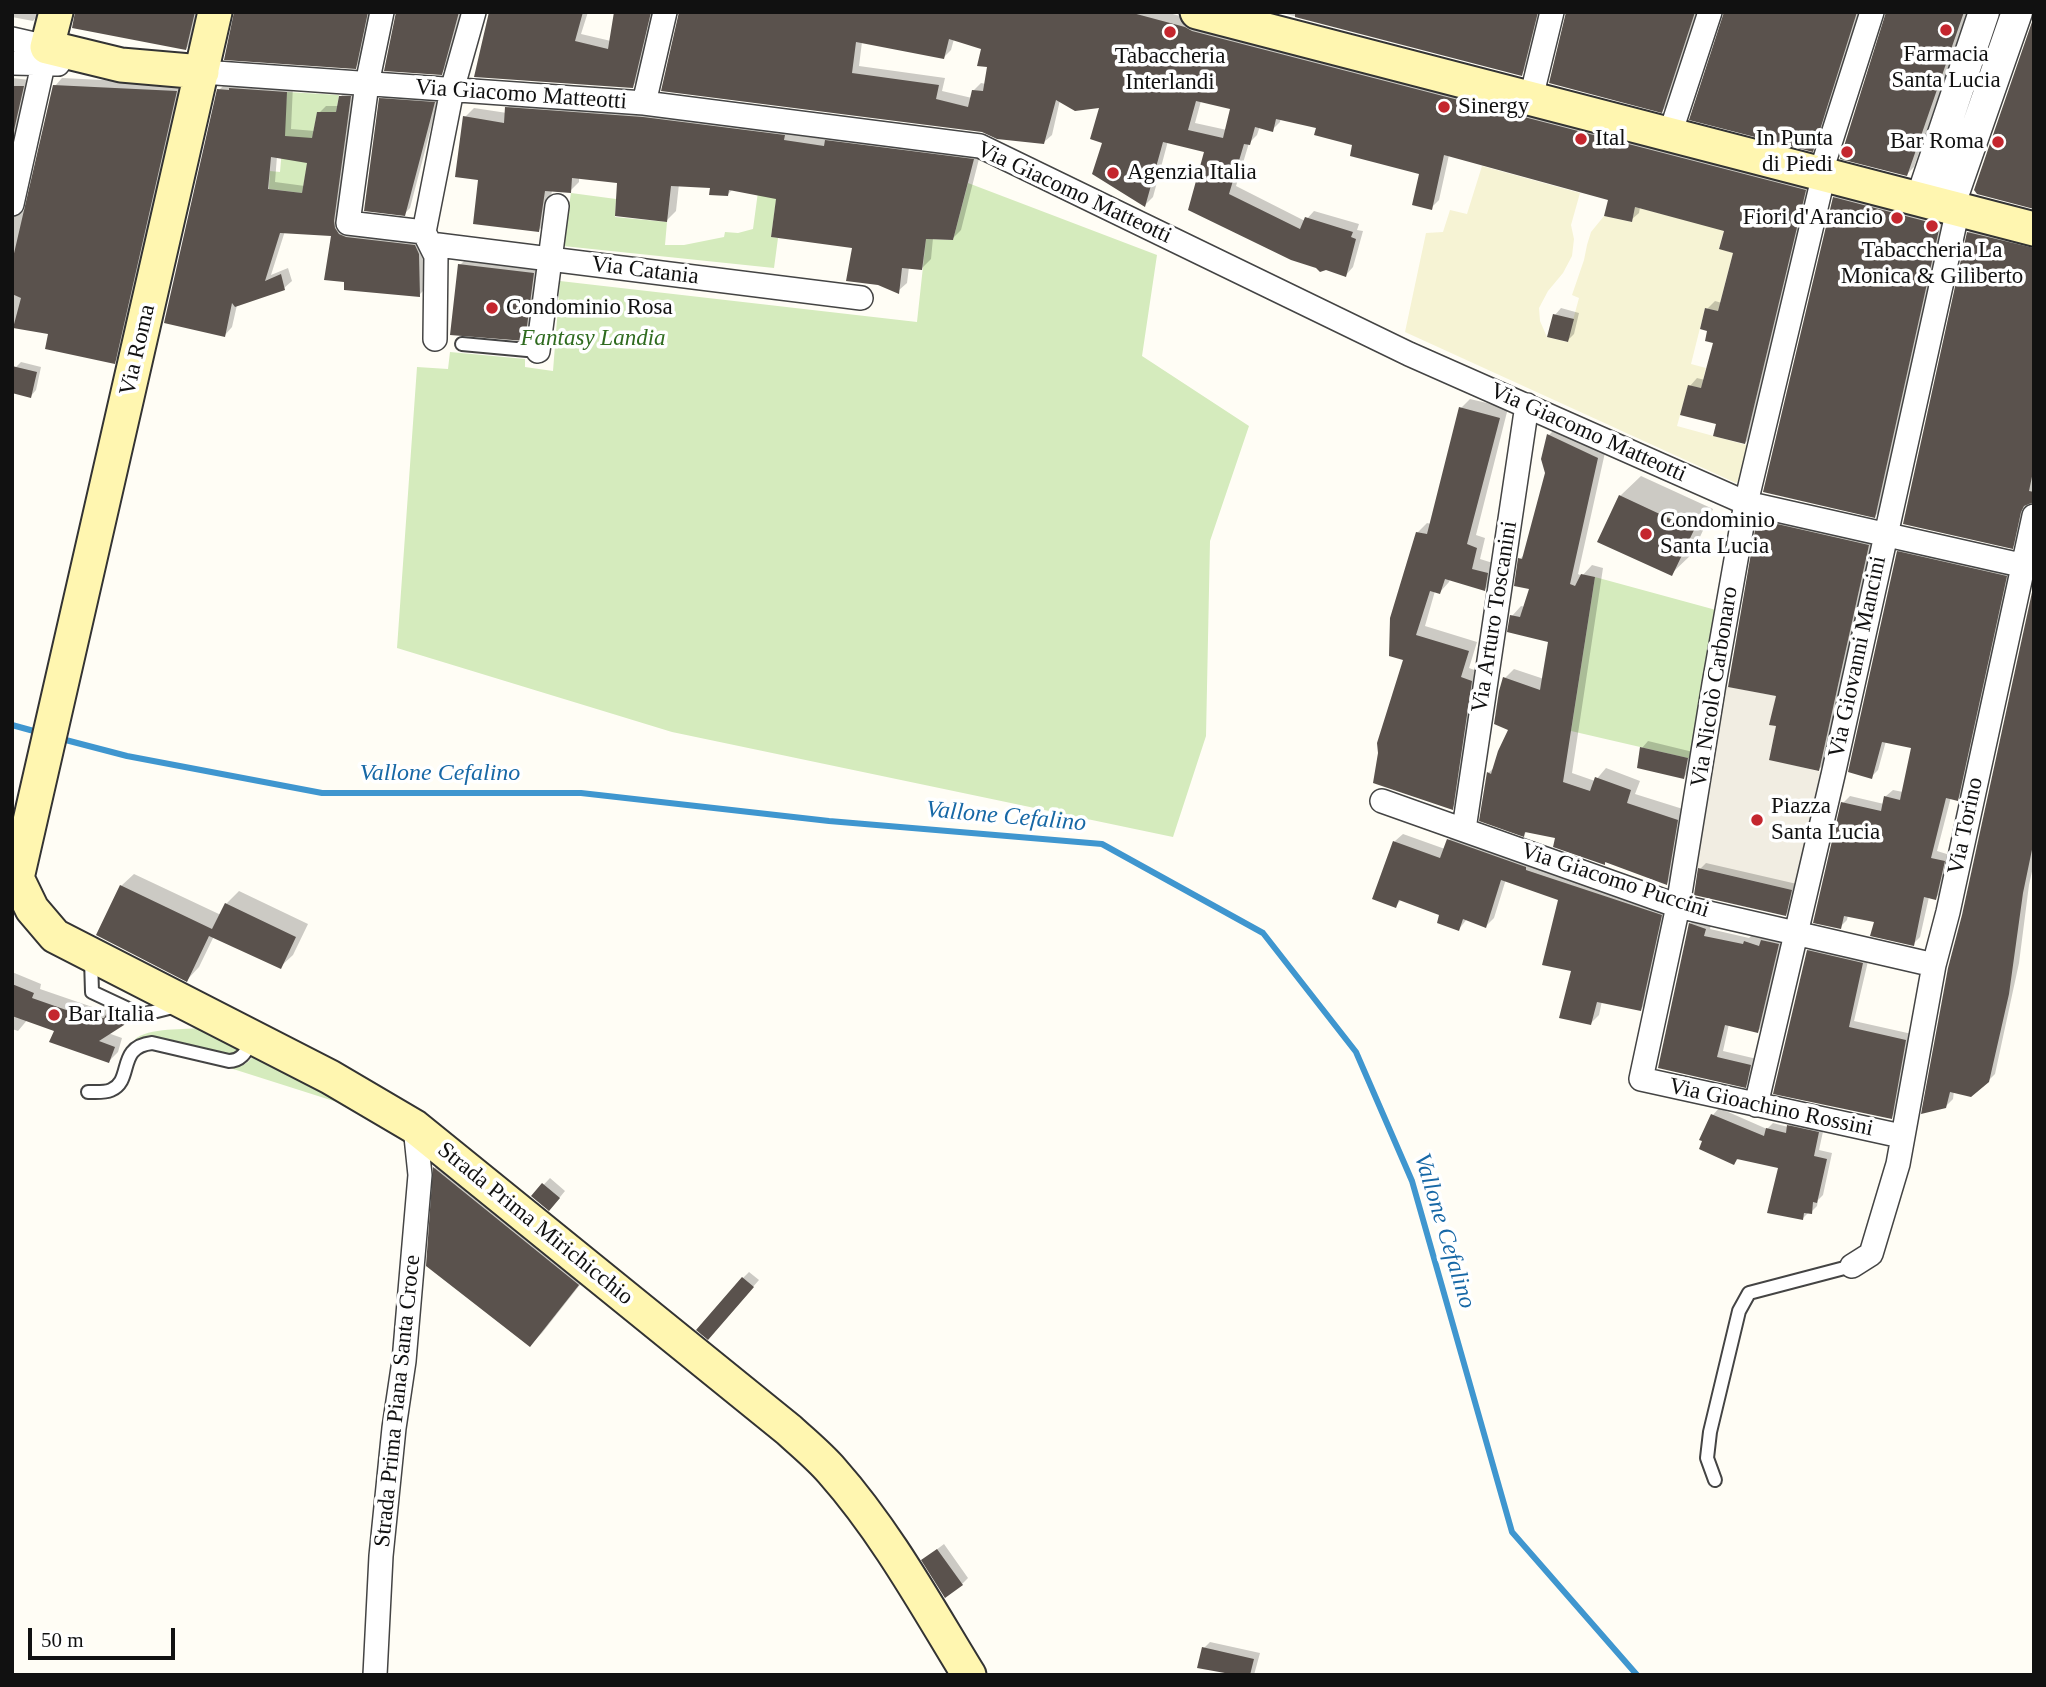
<!DOCTYPE html>
<meta charset="utf-8">
<style>
body{margin:0}
#map{position:relative;width:2046px;height:1687px;overflow:hidden;background:#fffdf5;font-family:"Times New Roman",serif}
canvas{display:block}
.frame{position:absolute;inset:0;border:14px solid #111;pointer-events:none}
.scale{position:absolute;left:28px;top:1628px;width:147px;height:32px;box-sizing:border-box;border:4px solid #111;border-top:0;padding-left:9px;font-size:21px;line-height:24px;white-space:nowrap;color:#111;-webkit-text-stroke:5px #fff;paint-order:stroke}
</style>
<div id="map">
<canvas width="2046" height="1687"></canvas>
<div class="frame"></div>
<div class="scale">50 m</div>
</div>
<script>
const ctx = document.querySelector('canvas').getContext('2d');
ctx.lineJoin = 'round';
function paint(path, color) { ctx.fillStyle = color; ctx.fill(path, 'evenodd'); }
function trace(path, color, width, dash) { ctx.strokeStyle = color; ctx.lineWidth = width; ctx.lineCap = dash ? 'butt' : 'round'; ctx.setLineDash(dash || []); ctx.stroke(path); }
function label(font, color, halo, rows, align = 'center') {
  ctx.font = font + ' "Times New Roman",serif'; ctx.lineWidth = 7; ctx.setLineDash([]); ctx.textBaseline = 'middle'; ctx.strokeStyle = halo; ctx.fillStyle = color; for (const [text, x, y, turn = 0] of rows) {
    ctx.save(); ctx.translate(x, y); ctx.rotate((+turn || 0) * Math.PI / 180); ctx.textAlign = isNaN(turn) ? turn : align; if (halo) ctx.strokeText(text, 0, 0); ctx.fillText(text, 0, 0); ctx.restore();
  }
}
const farmland = new Path2D(`
 M 1482,166 L 1580,193 L 1571,225 L 1574,239 L 1572,256 L 1563,273 L 1548,291 L 1539,308 L 1540,321 L 1547,337 L 1567,342 L 1579,298 L 1572,295 L 1584,260 L 1587,245 L 1591,232 L 1604,216 L 1632,222 L 1635,207 L 1724,230 L 1719,248 L 1733,253 L 1718,311 L 1705,308 L 1691,364 L 1706,368 L 1701,388 L 1688,386 L 1677,426 L 1750,446 L 1743,477 L 1736,483 L 1405,332 L 1426,233 L 1443,232 L 1450,210 L 1467,214 Z`);
const green = new Path2D(`
 M 287,92 L 339,95 L 336,112 L 317,113 L 302,193 L 269,189 L 270,171 L 280,172 Z
 M 760,177 L 779,179 L 771,237 L 778,238 L 774,268 L 563,246 L 571,193 L 616,199 L 615,217 L 667,222 L 665,245 L 684,245 L 724,237 L 725,232 L 738,233 L 753,229 Z
 M 968,183 L 1157,255 L 1142,356 L 1249,426 L 1210,541 L 1206,736 L 1173,837 L 672,732 L 397,648 L 417,367 L 448,369 L 450,352 L 525,359 L 525,367 L 553,371 L 560,281 L 917,322 L 926,239 L 953,240 Z
 M 1595,577 L 1716,610 L 1692,759 L 1571,731 Z
 M 200,1028 L 238,1047 L 237,1052 L 232,1055 L 223,1055 C 195,1047 160,1032 132,1043 C 142,1027 181,1030 200,1028 Z
 M 256,1052 L 362,1110 L 230,1068 C 243,1067 249,1063 256,1052 Z`);
const plaza = new Path2D(`
 M 1714,684 L 1776,696 L 1770,725 L 1776,726 L 1769,759 L 1833,775 L 1805,893 L 1686,865 Z`);
const shadow = new Path2D(`
 M 12,12 L 41,12 L 33,21 L 12,17 Z
 M 76,12 L 200,12 L 193,41 L 186,49 Z
 M 235,12 L 373,12 L 363,59 L 355,67 Z
 M 397,12 L 464,12 L 449,65 L 441,73 Z
 M 491,12 L 588,12 L 581,34 L 611,41 L 616,12 L 656,12 L 640,79 L 632,86 Z
 M 680,12 L 1165,12 L 1812,182 L 1753,435 L 1745,443 L 1719,423 L 1690,386 L 1697,378 L 1705,380 L 1715,342 L 1709,330 L 1707,309 L 1715,301 L 1722,303 L 1736,251 L 1726,229 L 1640,207 L 1639,213 L 1631,220 L 1610,199 L 1449,155 L 1439,200 L 1431,208 L 1421,172 L 1318,127 L 1281,118 L 1280,122 L 1272,130 L 1260,126 L 1257,135 L 1249,143 L 1236,186 L 1305,221 L 1314,211 L 1359,224 L 1357,230 L 1363,231 L 1353,267 L 1346,275 L 1317,266 L 1190,209 L 1207,151 L 1168,141 L 1153,197 L 1145,205 L 1104,142 L 1101,106 L 1060,100 L 1052,135 L 1044,142 ZM 954,39 L 983,48 L 989,66 L 986,84 L 981,83 L 973,91 L 972,98 L 942,91 L 945,78 L 859,66 L 862,42 L 944,57 L 951,50 ZM 1201,101 L 1232,108 L 1227,130 L 1195,123 Z
 M 1278,12 L 1542,12 L 1528,67 L 1521,74 Z
 M 1567,12 L 1699,12 L 1669,104 L 1662,111 Z
 M 1725,12 L 1861,12 L 1819,143 L 1812,150 Z
 M 1887,12 L 1968,12 L 1914,167 L 1907,174 Z
 M 12,78 L 30,80 L 12,160 Z
 M 62,78 L 184,84 L 122,355 L 114,362 L 50,333 L 12,326 L 12,208 L 18,211 L 26,210 L 55,86 Z
 M 226,83 L 293,85 L 291,129 L 315,131 L 319,113 L 326,106 L 339,106 L 341,96 L 348,89 L 358,90 L 341,213 L 422,238 L 426,246 L 426,288 L 419,295 L 333,234 L 285,231 L 271,275 L 288,268 L 292,281 L 284,288 L 237,305 L 232,327 L 225,335 L 219,90 ZM 277,156 L 309,161 L 305,186 L 275,182 Z
 M 387,93 L 439,97 L 410,208 L 404,214 L 381,99 Z
 M 516,99 L 981,151 L 961,230 L 952,239 L 933,238 L 931,259 L 922,268 L 909,267 L 907,283 L 898,291 L 854,247 L 778,197 L 733,189 L 728,194 L 712,187 L 679,184 L 676,211 L 667,220 L 619,181 L 579,177 L 579,182 L 570,191 L 552,190 L 548,221 L 539,230 L 480,179 L 465,117 L 474,108 L 507,113 L 507,108 Z
 M 1841,191 L 1946,218 L 1882,509 L 1875,516 L 1835,198 Z
 M 1976,226 L 2034,241 L 2034,501 L 2029,501 L 2019,540 L 2012,547 L 1969,232 Z
 M 480,245 L 554,252 L 545,319 L 525,339 L 460,265 Z
 M 1561,308 L 1579,313 L 1574,334 L 1567,341 L 1555,315 Z
 M 21,362 L 41,367 L 36,390 L 31,396 L 16,367 Z
 M 1470,399 L 1508,408 L 1476,535 L 1485,538 L 1480,559 L 1496,564 L 1494,580 L 1485,589 L 1450,579 L 1449,582 L 1440,592 L 1435,591 L 1425,626 L 1477,642 L 1469,668 L 1480,672 L 1461,798 L 1452,808 L 1405,659 L 1417,533 L 1427,523 L 1431,524 L 1461,408 Z
 M 1558,426 L 1606,448 L 1578,574 L 1582,576 L 1592,565 L 1603,568 L 1572,773 L 1595,781 L 1606,768 L 1640,781 L 1635,794 L 1686,810 L 1676,874 L 1667,883 L 1607,861 L 1605,863 L 1557,837 L 1527,831 L 1524,835 L 1488,773 L 1496,766 L 1510,729 L 1505,678 L 1514,669 L 1544,679 L 1550,641 L 1512,616 L 1521,606 L 1525,607 L 1531,588 L 1520,559 L 1525,554 L 1547,473 L 1549,435 Z
 M 1641,476 L 1713,509 L 1692,554 L 1671,574 L 1620,496 Z
 M 1775,514 L 1877,537 L 1828,761 L 1819,769 L 1778,725 L 1778,695 L 1757,531 Z
 M 1905,545 L 2012,570 L 1964,792 L 1957,799 L 1951,797 L 1937,851 L 1950,855 L 1942,891 L 1936,898 L 1929,897 L 1920,937 L 1913,944 L 1876,921 L 1848,915 L 1847,920 L 1840,927 L 1843,803 L 1850,796 L 1884,804 L 1886,796 L 1893,790 L 1903,792 L 1913,747 L 1886,741 L 1878,770 L 1871,777 L 1898,552 Z
 M 2034,591 L 2034,862 L 2029,885 L 2019,963 L 1995,1074 L 1988,1081 L 1954,1091 L 1953,1099 L 1946,1106 L 1963,915 Z
 M 1648,741 L 1693,752 L 1690,771 L 1684,777 L 1642,748 Z
 M 1456,832 L 1669,907 L 1648,1002 L 1641,1009 L 1602,1001 L 1599,1015 L 1591,1023 L 1573,970 L 1560,899 L 1506,879 L 1494,918 L 1486,926 L 1467,919 L 1459,929 L 1441,914 L 1402,899 L 1395,906 L 1374,898 L 1395,841 L 1403,834 L 1445,849 L 1449,840 Z
 M 1706,863 L 1797,884 L 1792,908 L 1785,915 L 1700,869 Z
 M 134,874 L 221,915 L 226,904 L 239,891 L 308,924 L 293,955 L 280,967 L 214,936 L 199,967 L 187,980 L 121,886 Z
 M 1697,917 L 1712,922 L 1710,929 L 1749,938 L 1752,935 L 1764,939 L 1770,933 L 1785,937 L 1765,1024 L 1758,1031 L 1729,1024 L 1723,1051 L 1757,1059 L 1752,1079 L 1745,1086 L 1660,1067 L 1690,924 Z
 M 1815,944 L 1869,957 L 1854,1021 L 1912,1034 L 1898,1110 L 1891,1117 L 1808,951 Z
 M 12,972 L 41,984 L 40,989 L 101,1010 L 112,1009 L 119,1002 L 132,1014 L 123,1023 L 108,1033 L 122,1038 L 118,1052 L 109,1061 L 56,1029 L 28,1019 L 18,1031 L 12,1029 Z
 M 1719,1108 L 1767,1129 L 1773,1123 L 1788,1127 L 1795,1120 L 1824,1127 L 1819,1150 L 1832,1153 L 1823,1195 L 1818,1200 L 1817,1206 L 1811,1212 L 1809,1212 L 1802,1219 L 1780,1167 L 1739,1158 L 1734,1163 L 1701,1139 L 1713,1115 Z
 M 446,1156 L 590,1272 L 542,1333 L 530,1345 L 428,1265 L 435,1167 Z
 M 550,1178 L 565,1191 L 556,1202 L 533,1196 Z
 M 749,1272 L 759,1280 L 714,1331 L 743,1278 Z
 M 944,1544 L 968,1578 L 962,1584 L 923,1560 Z
 M 1210,1642 L 1260,1653 L 1254,1675 L 1233,1675 L 1233,1672 L 1204,1648 Z`);
const stream = new Path2D(`
 M 12,725 L 41,733
 M 58,738 L 127,756 L 322,793 L 581,793 L 829,821 L 1102,844 L 1263,933 L 1356,1052 L 1412,1181 L 1512,1532 L 1637,1675`);
const building = new Path2D(`
 M 75,12 L 195,12 L 186,50 L 72,28 Z
 M 234,12 L 368,12 L 356,69 L 224,60 Z
 M 396,12 L 459,12 L 442,75 L 384,71 Z
 M 489,12 L 583,12 L 575,41 L 608,49 L 614,12 L 651,12 L 633,88 L 474,77 Z
 M 679,12 L 1129,12 L 1185,27 L 1192,31 L 1806,190 L 1745,444 L 1713,436 L 1716,424 L 1680,415 L 1688,385 L 1701,388 L 1713,343 L 1705,341 L 1707,331 L 1700,329 L 1705,308 L 1718,311 L 1733,253 L 1719,249 L 1724,231 L 1635,207 L 1632,222 L 1604,216 L 1608,200 L 1444,155 L 1432,210 L 1412,205 L 1419,174 L 1350,156 L 1352,145 L 1314,135 L 1316,128 L 1276,119 L 1273,132 L 1255,127 L 1250,145 L 1244,144 L 1229,194 L 1300,229 L 1305,217 L 1353,232 L 1351,237 L 1356,239 L 1346,277 L 1326,270 L 1320,272 L 1316,268 L 1291,260 L 1188,210 L 1204,152 L 1163,142 L 1145,207 L 1092,174 L 1102,143 L 1090,139 L 1099,108 L 1075,111 L 1056,100 L 1044,144 L 997,139 L 982,132 L 661,91 ZM 949,39 L 981,49 L 977,66 L 987,67 L 983,91 L 972,90 L 968,107 L 936,99 L 939,85 L 852,73 L 856,42 L 944,59 ZM 1196,101 L 1230,109 L 1223,138 L 1188,130 Z
 M 1295,12 L 1538,12 L 1522,76 L 1295,17 Z
 M 1566,12 L 1695,12 L 1662,113 L 1549,83 Z
 M 1724,12 L 1857,12 L 1813,152 L 1689,120 Z
 M 1886,12 L 1964,12 L 1907,176 L 1840,159 Z
 M 2032,22 L 2034,23 L 2034,209 L 1977,194 L 1974,190 Z
 M 53,85 L 177,91 L 115,364 L 45,349 L 48,334 L 13,328 L 21,298 L 12,294 L 12,262 Z
 M 12,86 L 24,86 L 12,139 Z
 M 229,88 L 287,92 L 285,136 L 312,138 L 317,112 L 336,112 L 339,96 L 351,96 L 334,221 L 335,228 L 339,234 L 346,237 L 415,245 L 419,254 L 420,297 L 344,290 L 344,282 L 324,280 L 331,236 L 280,233 L 265,281 L 281,274 L 285,290 L 235,307 L 232,303 L 225,337 L 164,323 L 217,89 L 229,90 ZM 271,157 L 307,163 L 302,193 L 268,189 Z
 M 379,98 L 435,102 L 405,216 L 364,211 Z
 M 505,107 L 643,117 L 785,135 L 784,140 L 824,146 L 825,140 L 974,159 L 953,240 L 926,239 L 922,270 L 902,268 L 899,294 L 878,285 L 846,281 L 852,248 L 771,237 L 776,199 L 729,190 L 728,196 L 709,195 L 710,188 L 671,186 L 667,222 L 615,216 L 617,183 L 572,178 L 571,193 L 545,191 L 539,232 L 473,224 L 478,180 L 455,177 L 463,116 L 504,123 Z
 M 1833,197 L 1940,225 L 1875,518 L 1763,492 Z
 M 1967,232 L 2034,248 L 2034,467 L 2029,491 L 2034,492 L 2034,502 L 2024,506 L 2021,512 L 2013,549 L 1903,524 Z
 M 458,264 L 534,273 L 525,341 L 450,335 Z
 M 1553,314 L 1574,319 L 1568,342 L 1547,337 Z
 M 12,366 L 37,372 L 31,398 L 12,393 Z
 M 1459,407 L 1500,418 L 1467,544 L 1477,548 L 1472,569 L 1488,573 L 1485,591 L 1445,579 L 1440,594 L 1430,591 L 1416,635 L 1469,651 L 1461,677 L 1472,681 L 1453,810 L 1373,783 L 1378,753 L 1377,743 L 1403,660 L 1389,656 L 1390,618 L 1416,532 L 1427,534 Z
 M 1547,434 L 1598,458 L 1570,584 L 1575,586 L 1581,574 L 1595,577 L 1563,782 L 1590,791 L 1595,777 L 1631,790 L 1627,803 L 1678,820 L 1667,885 L 1605,862 L 1605,865 L 1553,847 L 1555,838 L 1525,832 L 1524,837 L 1479,821 L 1487,772 L 1491,774 L 1498,751 L 1508,730 L 1494,724 L 1499,691 L 1503,677 L 1540,690 L 1548,642 L 1507,632 L 1510,615 L 1520,617 L 1529,589 L 1514,586 L 1518,558 L 1522,559 L 1545,473 L 1541,459 Z
 M 1619,495 L 1694,530 L 1672,576 L 1597,542 Z
 M 1764,521 L 1869,545 L 1819,771 L 1769,760 L 1776,726 L 1769,725 L 1776,696 L 1728,687 L 1755,530 L 1762,531 Z
 M 1897,551 L 2007,576 L 1958,801 L 1946,798 L 1931,858 L 1945,861 L 1936,900 L 1924,897 L 1914,946 L 1870,936 L 1874,922 L 1844,916 L 1841,929 L 1813,923 L 1841,802 L 1881,811 L 1884,796 L 1900,800 L 1911,748 L 1882,742 L 1872,779 L 1848,772 Z
 M 2034,583 L 2034,840 L 2023,893 L 2009,994 L 1989,1082 L 1971,1097 L 1950,1092 L 1946,1108 L 1921,1114 L 1948,968 L 1962,915 Z
 M 1640,747 L 1688,758 L 1684,779 L 1637,768 Z
 M 1447,839 L 1526,867 L 1526,870 L 1547,877 L 1662,915 L 1641,1011 L 1597,1002 L 1591,1025 L 1559,1018 L 1571,971 L 1542,965 L 1558,900 L 1501,880 L 1486,928 L 1463,919 L 1459,931 L 1437,923 L 1439,915 L 1399,900 L 1396,908 L 1372,899 L 1393,841 L 1440,858 Z
 M 1698,868 L 1792,890 L 1786,916 L 1694,895 Z
 M 120,885 L 212,929 L 225,903 L 296,937 L 281,969 L 209,936 L 187,982 L 96,935 Z
 M 1689,923 L 1706,929 L 1704,936 L 1743,944 L 1744,941 L 1759,946 L 1761,940 L 1779,944 L 1758,1033 L 1725,1025 L 1717,1057 L 1751,1065 L 1746,1088 L 1658,1068 Z
 M 1807,950 L 1863,963 L 1849,1027 L 1906,1040 L 1892,1119 L 1773,1094 Z
 M 12,984 L 34,993 L 32,998 L 92,1019 L 104,1018 L 109,1010 L 127,1018 L 124,1025 L 99,1041 L 115,1047 L 109,1063 L 49,1042 L 54,1031 L 12,1016 Z
 M 1711,1114 L 1764,1136 L 1766,1128 L 1786,1133 L 1787,1125 L 1819,1132 L 1814,1156 L 1827,1159 L 1817,1203 L 1813,1202 L 1812,1214 L 1804,1213 L 1803,1220 L 1767,1213 L 1778,1168 L 1737,1159 L 1734,1165 L 1699,1149 L 1702,1141 L 1699,1140 Z
 M 433,1167 L 579,1285 L 530,1347 L 426,1266 Z
 M 542,1183 L 560,1198 L 549,1211 L 531,1196 Z
 M 742,1277 L 754,1287 L 708,1340 L 696,1330 Z
 M 937,1549 L 963,1585 L 945,1598 L 921,1560 Z
 M 1202,1647 L 1254,1659 L 1250,1675 L 1236,1675 L 1197,1668 Z`);
const service = new Path2D(`
 M 462,344 L 538,351
 M 91,959 L 92,992 L 141,1015 L 177,1006
 M 88,1092 C 95,1092 104,1093 111,1090 C 134,1080 116,1047 152,1043 L 229,1061 C 243,1061 247,1049 254,1038
 M 1715,1480 L 1707,1458 L 1710,1432 L 1739,1311 L 1749,1293 L 1852,1266`);
const minor = new Path2D(`
 M 382,12 L 367,84 L 348,223 L 424,232
 M 1872,12 L 1825,159 L 1824,174 L 1746,503 L 1714,684 L 1678,906 L 1641,1079 L 1901,1136
 M 12,39 L 47,47 L 12,204
 M 12,63 L 58,64
 M 202,72 L 644,103 L 980,146 L 1409,354 L 1746,503 L 2034,568
 M 1531,98 L 1552,12
 M 644,103 L 665,12
 M 1670,134 L 1710,12
 M 430,244 L 861,298
 M 435,339 L 436,256 L 424,232 L 452,90 L 474,12
 M 538,351 L 557,206
 M 1382,801 L 1678,906 L 1934,965
 M 1464,829 L 1527,405
 M 1756,1105 L 1833,775 L 1958,209
 M 1852,1266 L 1871,1254 L 1898,1164 L 1934,965 L 1948,912 L 2034,516
 M 375,1675 L 381,1556 L 394,1428 L 404,1361 L 420,1175 L 415,1127`);
const tertiary = new Path2D(`
 M 1921,199 L 1984,12
 M 1949,207 L 2017,12`);
const secondary = new Path2D(`
 M 56,12 L 47,47 L 121,65 L 202,72
 M 1197,12 L 2034,229
 M 17,878 L 32,909 L 55,936 L 330,1077 L 415,1127 L 789,1430 C 803,1443 819,1456 832,1471 C 886,1532 926,1605 969,1675
 M 17,878 L 215,12`);
const markers = [
 [1946,30,7,"#c4262e"],
 [1170,32,7,"#c4262e"],
 [1444,107,7,"#c4262e"],
 [1581,139,7,"#c4262e"],
 [1998,142,7,"#c4262e"],
 [1847,152,7,"#c4262e"],
 [1113,173,7,"#c4262e"],
 [1897,218,7,"#c4262e"],
 [1932,226,7,"#c4262e"],
 [492,308,7,"#c4262e"],
 [1646,534,7,"#c4262e"],
 [1757,820,7,"#c4262e"],
 [54,1015,7,"#c4262e"]
];
const poiNames = [
 ["Farmacia",1946,55,"center"],
 ["Santa Lucia",1946,81,"center"],
 ["Tabaccheria",1170,57,"center"],
 ["Interlandi",1170,83,"center"],
 ["Sinergy",1458,107],
 ["Ital",1595,139],
 ["In Punta",1833,139,"right"],
 ["di Piedi",1833,165,"right"],
 ["Bar Roma",1984,142,"right"],
 ["Agenzia Italia",1127,173],
 ["Fiori d'Arancio",1883,218,"right"],
 ["Tabaccheria La",1932,251,"center"],
 ["Monica & Giliberto",1932,277,"center"],
 ["Condominio Rosa",506,308],
 ["Condominio",1660,521],
 ["Santa Lucia",1660,547],
 ["Piazza",1771,807],
 ["Santa Lucia",1771,833],
 ["Bar Italia",68,1015]
];
const streetNames = [
 ["Via Giacomo Matteotti",521,95,4],
 ["Via Giacomo Matteotti",1074,193,25],
 ["Via Catania",645,271,7],
 ["Via Roma",138,350,-77],
 ["Via Giacomo Matteotti",1588,433,24],
 ["Via Arturo Toscanini",1495,617,-81],
 ["Via Giovanni Mancini",1858,657,-78],
 ["Via Nicolò Carbonaro",1715,687,-81],
 ["Via Torino",1966,826,-78],
 ["Via Giacomo Puccini",1615,881,18],
 ["Via Gioachino Rossini",1771,1108,12],
 ["Strada Prima Mirichicchio",535,1224,39],
 ["Strada Prima Piana Santa Croce",398,1401,-84]
];
const parkNames = [
 ["Fantasy Landia",593,339]
];
const waterNames = [
 ["Vallone Cefalino",440,774],
 ["Vallone Cefalino",1006,817,5],
 ["Vallone Cefalino",1444,1231,73]
];
paint(farmland, '#f6f3d4');
paint(green, '#d5ebbd');
paint(plaza, '#f1ede2');
paint(shadow, '#0003');
trace(stream, '#3f96cf', 6);
paint(building, '#5a524d');
trace(service, '#444', 16);
trace(minor, '#444', 26);
trace(tertiary, '#444', 33);
trace(secondary, '#333', 37);
trace(service, '#fff', 12);
trace(minor, '#fff', 23);
trace(tertiary, '#fff', 30);
trace(secondary, '#fff6b0', 33);
for (const [x, y, r, color] of markers) { const dot = new Path2D(); dot.arc(x, y, r, 0, 2 * Math.PI); ctx.fillStyle = color; ctx.fill(dot); trace(dot, '#fff', 2.5); }
label('23px', '#111', '#fff', poiNames, 'left');
label('23px', '#111', '#fff', streetNames);
label('italic 23px', '#2f6b1f', '#fff', parkNames);
label('italic 24px', '#1768a6', '#fff', waterNames);
</script>
